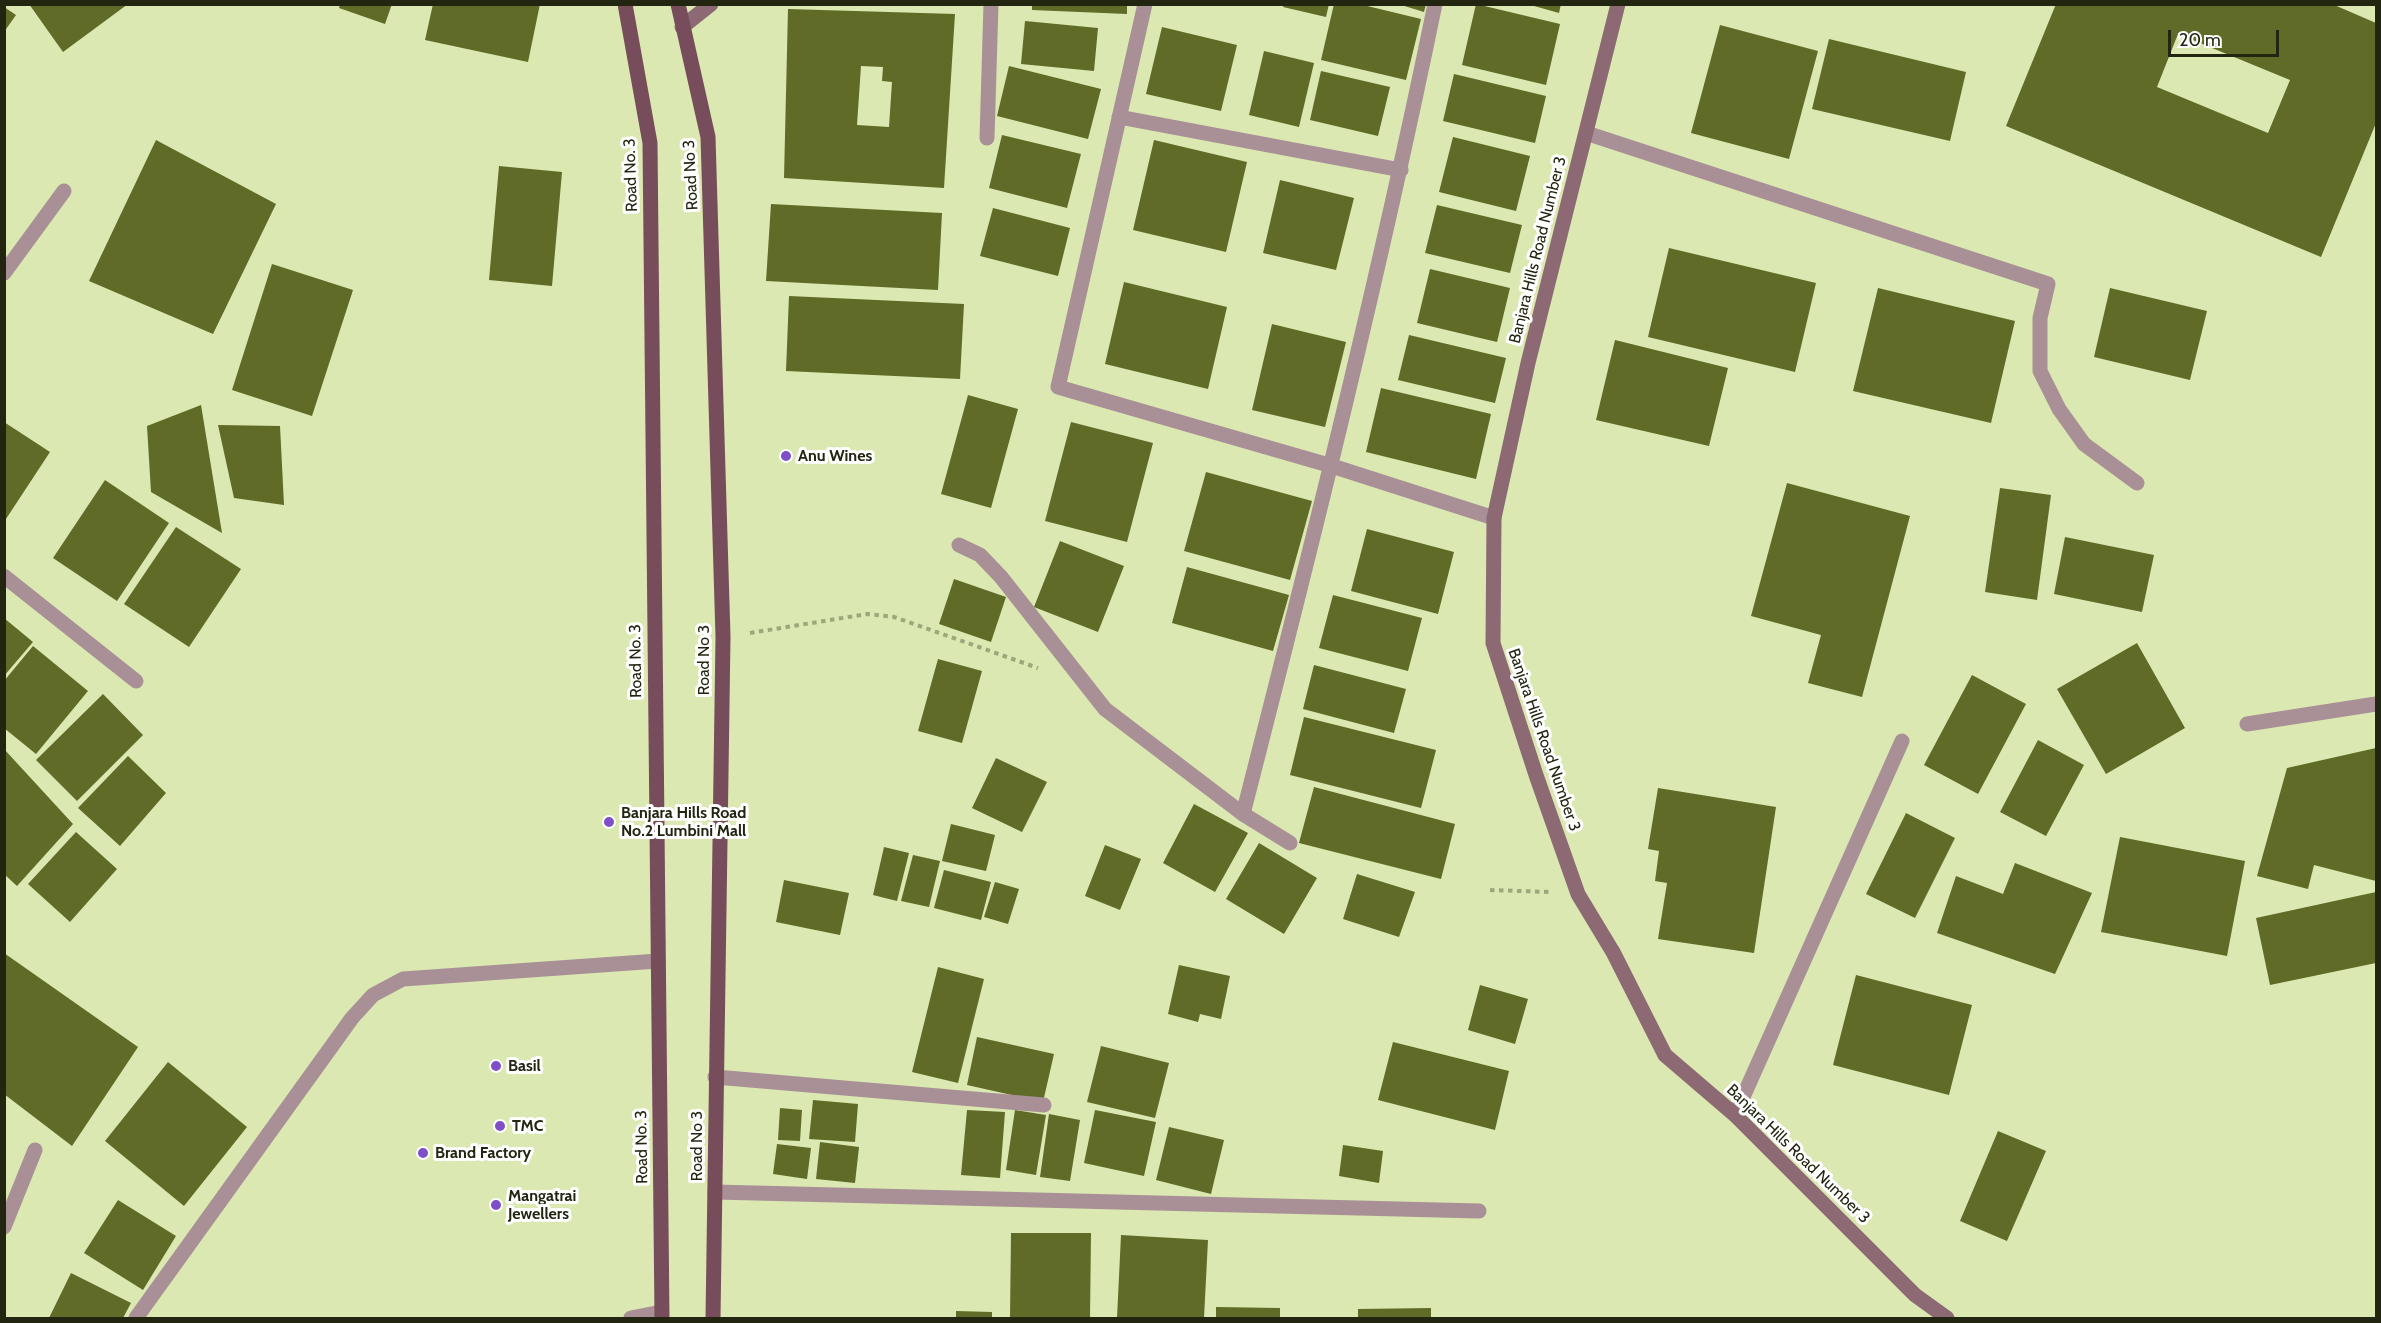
<!DOCTYPE html>
<style>
body{margin:0}
#map{position:relative;width:2381px;height:1323px;overflow:hidden;background:#dbe8b1;font-family:Cabin,sans-serif}
canvas{display:block}
.frame{position:absolute;inset:0;border:6px solid #222611;pointer-events:none}
.scale{position:absolute;left:2168px;top:30px;width:111px;height:27px;box-sizing:border-box;border:3px solid #222611;border-top:0;padding-left:8px;font-size:18px;line-height:21px;white-space:nowrap;color:#222611;-webkit-text-stroke:4px #fff;paint-order:stroke}
</style>
<div id="map">
<canvas width="2381" height="1323"></canvas>
<div class="frame"></div>
<div class="scale">20 m</div>
</div>
<script>
const ctx = document.querySelector('canvas').getContext('2d');
ctx.lineJoin = 'round';
function paint(path, color) { ctx.fillStyle = color; ctx.fill(path, 'evenodd'); }
function trace(path, color, width, dash) { ctx.strokeStyle = color; ctx.lineWidth = width; ctx.lineCap = dash ? 'butt' : 'round'; ctx.setLineDash(dash || []); ctx.stroke(path); }
function label(font, color, halo, rows, align = 'center') {
  ctx.font = font + ' Cabin,sans-serif'; ctx.lineWidth = 6; ctx.setLineDash([]); ctx.textBaseline = 'middle'; ctx.strokeStyle = halo; ctx.fillStyle = color; for (const [text, x, y, turn = 0] of rows) {
    ctx.save(); ctx.translate(x, y); ctx.rotate((+turn || 0) * Math.PI / 180); ctx.textAlign = isNaN(turn) ? turn : align; if (halo) ctx.strokeText(text, 0, 0); ctx.fillText(text, 0, 0); ctx.restore();
  }
}
const building = new Path2D(`
 M 29,4 L 128,4 L 63,52 Z
 M 340,4 L 392,4 L 385,24 L 339,8 Z
 M 433,4 L 540,4 L 528,62 L 425,40 Z
 M 1032,4 L 1127,4 L 1127,14 L 1032,10 Z
 M 1284,4 L 1329,4 L 1326,17 L 1283,7 Z
 M 1334,4 L 1359,4 L 1421,19 L 1406,80 L 1321,60 Z
 M 1398,4 L 1426,4 L 1424,12 Z
 M 1476,4 L 1560,24 L 1546,85 L 1462,65 Z
 M 1527,4 L 1561,4 L 1559,13 Z
 M 2056,4 L 2332,4 L 2376,23 L 2376,123 L 2321,257 L 2006,126 ZM 2178,34 L 2290,80 L 2268,133 L 2157,87 Z
 M 4,7 L 16,15 L 4,32 Z
 M 788,9 L 955,14 L 944,188 L 784,178 ZM 861,66 L 883,67 L 882,81 L 892,82 L 889,127 L 857,125 Z
 M 1025,21 L 1098,28 L 1094,71 L 1021,64 Z
 M 1720,25 L 1818,51 L 1789,159 L 1691,133 Z
 M 1162,27 L 1237,45 L 1221,111 L 1146,94 Z
 M 1829,39 L 1966,72 L 1950,141 L 1812,109 Z
 M 1264,51 L 1314,63 L 1299,127 L 1249,115 Z
 M 1009,66 L 1101,89 L 1088,139 L 997,116 Z
 M 1321,71 L 1390,87 L 1378,136 L 1310,120 Z
 M 1454,74 L 1546,96 L 1535,143 L 1443,121 Z
 M 1002,135 L 1081,154 L 1067,208 L 989,188 Z
 M 1453,137 L 1530,156 L 1516,211 L 1439,192 Z
 M 156,140 L 276,204 L 213,334 L 89,281 Z
 M 1154,140 L 1247,162 L 1226,252 L 1133,230 Z
 M 499,166 L 562,172 L 552,286 L 489,280 Z
 M 1280,180 L 1354,198 L 1336,270 L 1263,253 Z
 M 771,204 L 942,213 L 938,290 L 766,281 Z
 M 1437,205 L 1522,225 L 1510,273 L 1425,253 Z
 M 993,208 L 1070,228 L 1058,276 L 980,256 Z
 M 1669,248 L 1816,283 L 1795,372 L 1648,337 Z
 M 272,264 L 353,290 L 312,416 L 232,390 Z
 M 1430,269 L 1510,288 L 1497,342 L 1417,323 Z
 M 1124,282 L 1227,307 L 1208,389 L 1105,364 Z
 M 1878,288 L 2015,321 L 1991,423 L 1853,391 Z
 M 2110,288 L 2207,311 L 2190,380 L 2094,357 Z
 M 789,296 L 964,304 L 960,379 L 786,371 Z
 M 1272,324 L 1346,342 L 1325,427 L 1252,410 Z
 M 1409,335 L 1506,358 L 1495,403 L 1398,380 Z
 M 1615,340 L 1728,368 L 1709,446 L 1596,420 Z
 M 1381,388 L 1491,414 L 1476,479 L 1366,452 Z
 M 968,395 L 1018,409 L 991,508 L 941,494 Z
 M 201,405 L 222,533 L 151,492 L 147,426 Z
 M 4,422 L 50,452 L 4,522 Z
 M 1071,422 L 1153,443 L 1127,542 L 1045,521 Z
 M 218,425 L 280,426 L 284,505 L 234,498 Z
 M 1206,472 L 1312,501 L 1290,580 L 1184,551 Z
 M 105,480 L 169,523 L 117,601 L 53,558 Z
 M 1787,483 L 1910,516 L 1862,697 L 1808,683 L 1821,635 L 1751,616 Z
 M 2000,488 L 2051,495 L 2037,600 L 1985,592 Z
 M 176,527 L 241,569 L 189,647 L 124,604 Z
 M 1367,529 L 1454,552 L 1438,614 L 1351,591 Z
 M 2065,537 L 2154,555 L 2142,612 L 2054,594 Z
 M 1060,541 L 1124,566 L 1098,632 L 1034,607 Z
 M 1187,567 L 1289,595 L 1273,651 L 1172,623 Z
 M 954,579 L 1006,597 L 991,642 L 939,624 Z
 M 1333,595 L 1422,618 L 1408,671 L 1319,648 Z
 M 4,618 L 33,642 L 4,676 Z
 M 2137,643 L 2185,728 L 2106,774 L 2057,689 Z
 M 33,646 L 88,691 L 36,754 L 4,728 L 4,681 Z
 M 938,659 L 982,671 L 962,743 L 918,731 Z
 M 1314,665 L 1406,689 L 1394,733 L 1303,709 Z
 M 1972,675 L 2026,704 L 1978,794 L 1924,765 Z
 M 103,694 L 143,735 L 77,801 L 36,760 Z
 M 1304,717 L 1436,750 L 1421,808 L 1290,775 Z
 M 2038,740 L 2084,765 L 2046,836 L 2000,812 Z
 M 2376,748 L 2376,881 L 2314,865 L 2308,889 L 2257,876 L 2287,768 Z
 M 4,749 L 73,824 L 17,886 L 4,874 Z
 M 128,756 L 166,793 L 120,846 L 78,808 Z
 M 996,758 L 1047,782 L 1022,832 L 972,808 Z
 M 1314,787 L 1455,824 L 1441,879 L 1299,843 Z
 M 1658,788 L 1776,807 L 1754,953 L 1658,939 L 1667,883 L 1655,881 L 1659,851 L 1648,849 Z
 M 1194,804 L 1248,833 L 1215,892 L 1163,863 Z
 M 1906,813 L 1955,838 L 1915,918 L 1866,894 Z
 M 951,824 L 995,835 L 986,871 L 942,861 Z
 M 76,832 L 117,869 L 70,922 L 28,884 Z
 M 2120,837 L 2245,861 L 2227,956 L 2101,932 Z
 M 1259,843 L 1317,878 L 1284,934 L 1226,899 Z
 M 1105,845 L 1141,859 L 1120,910 L 1085,896 Z
 M 884,847 L 909,853 L 897,901 L 873,895 Z
 M 913,855 L 940,861 L 929,907 L 901,901 Z
 M 2015,863 L 2092,893 L 2055,974 L 1937,933 L 1956,876 L 2003,894 Z
 M 944,870 L 991,882 L 981,920 L 934,908 Z
 M 1357,874 L 1415,892 L 1399,937 L 1343,919 Z
 M 784,880 L 849,893 L 840,935 L 776,922 Z
 M 995,882 L 1019,889 L 1008,924 L 984,917 Z
 M 2376,892 L 2376,963 L 2270,985 L 2256,918 Z
 M 4,953 L 138,1047 L 72,1146 L 4,1094 Z
 M 1179,965 L 1230,976 L 1221,1019 L 1200,1014 L 1198,1022 L 1168,1014 Z
 M 938,967 L 984,979 L 958,1083 L 912,1072 Z
 M 1856,975 L 1972,1005 L 1949,1095 L 1833,1065 Z
 M 1480,985 L 1528,999 L 1515,1044 L 1468,1030 Z
 M 977,1037 L 1054,1054 L 1043,1102 L 967,1085 Z
 M 1393,1042 L 1509,1071 L 1495,1130 L 1378,1100 Z
 M 1101,1046 L 1169,1063 L 1155,1118 L 1087,1102 Z
 M 168,1062 L 247,1127 L 184,1206 L 105,1141 Z
 M 813,1100 L 858,1104 L 855,1142 L 809,1139 Z
 M 780,1108 L 802,1110 L 800,1141 L 778,1140 Z
 M 967,1110 L 1005,1112 L 1000,1178 L 961,1175 Z
 M 1015,1110 L 1046,1115 L 1036,1175 L 1006,1170 Z
 M 1095,1110 L 1156,1122 L 1144,1176 L 1084,1163 Z
 M 1049,1114 L 1080,1120 L 1070,1181 L 1040,1177 Z
 M 1169,1127 L 1224,1140 L 1211,1194 L 1156,1180 Z
 M 1998,1131 L 2046,1151 L 2007,1241 L 1960,1221 Z
 M 820,1142 L 859,1147 L 855,1183 L 816,1179 Z
 M 777,1144 L 811,1148 L 807,1179 L 773,1174 Z
 M 1343,1145 L 1383,1151 L 1379,1183 L 1339,1176 Z
 M 118,1200 L 176,1236 L 143,1290 L 84,1253 Z
 M 1011,1233 L 1091,1233 L 1090,1318 L 1010,1318 Z
 M 1121,1235 L 1208,1240 L 1204,1318 L 1117,1318 Z
 M 71,1273 L 131,1303 L 123,1318 L 49,1318 Z
 M 1216,1307 L 1280,1308 L 1280,1318 L 1216,1318 Z
 M 1431,1308 L 1431,1318 L 1358,1318 L 1358,1309 Z
 M 956,1311 L 992,1312 L 992,1318 L 956,1318 Z`);
const path = new Path2D(`
 M 750,633 L 867,614 L 894,617 L 1038,668
 M 1490,890 L 1550,892`);
const lane = new Path2D(`
 M 136,1318 L 352,1018 L 373,995 L 403,979 L 658,961`);
const street = new Path2D(`
 M 1145,4 L 1058,387 L 1332,466 L 1494,518
 M 1119,117 L 1401,170
 M 1586,133 L 2048,284 L 2040,318 L 2040,371 L 2059,409 L 2084,444 L 2137,483
 M 987,138 L 991,4
 M 4,273 L 64,191
 M 959,545 L 980,555 L 1001,577 L 1105,709 L 1243,814 L 1290,843
 M 4,576 L 136,681
 M 2247,724 L 2376,704
 M 1243,814 C 1312,545 1379,277 1435,4
 M 715,1077 L 1044,1105
 M 1735,1115 L 1902,741
 M 715,1192 L 1479,1211
 M 4,1227 L 35,1150
 M 631,1318 L 661,1312`);
const secondary = new Path2D(`
 M 1618,4 L 1528,363 L 1494,518 L 1493,643 L 1536,775 L 1578,894 L 1613,952 L 1665,1055 L 1735,1115 L 1915,1295 L 1947,1318
 M 682,27 L 711,4`);
const primary = new Path2D(`
 M 625,4 L 650,143 L 662,1318
 M 678,4 L 708,137 L 723,637 L 713,1318`);
const markers = [
 [786,456,6,"#7e4fc7"],
 [609,822,6,"#7e4fc7"],
 [496,1066,6,"#7e4fc7"],
 [500,1126,6,"#7e4fc7"],
 [423,1153,6,"#7e4fc7"],
 [496,1205,6,"#7e4fc7"]
];
const streetNames = [
 ["Road No. 3",631,175,-92],
 ["Road No 3",691,175,-93],
 ["Banjara Hills Road Number 3",1538,250,-76],
 ["Road No 3",704,660,-90],
 ["Road No. 3",636,661,-91],
 ["Banjara Hills Road Number 3",1544,740,71],
 ["Road No 3",697,1146,-90],
 ["Road No. 3",642,1147,-91],
 ["Banjara Hills Road Number 3",1798,1154,44]
];
const poiNames = [
 ["Anu Wines",798,456],
 ["Banjara Hills Road",621,813],
 ["No.2 Lumbini Mall",621,831],
 ["Basil",508,1066],
 ["TMC",512,1126],
 ["Brand Factory",435,1153],
 ["Mangatrai",508,1196],
 ["Jewellers",508,1214]
];
paint(building, '#5f6b26');
trace(path, '#9da77b', 4, [4.5, 4.5]);
trace(lane, '#a99097', 15);
trace(street, '#a99097', 15);
trace(secondary, '#8d6974', 15);
trace(primary, '#784d5b', 15);
for (const [x, y, r, color] of markers) { const dot = new Path2D(); dot.arc(x, y, r, 0, 2 * Math.PI); ctx.fillStyle = color; ctx.fill(dot); trace(dot, '#fff', 2); }
label('16px', '#222611', '#fff', streetNames);
label('bold 16px', '#222611', '#fff', poiNames, 'left');
</script>
